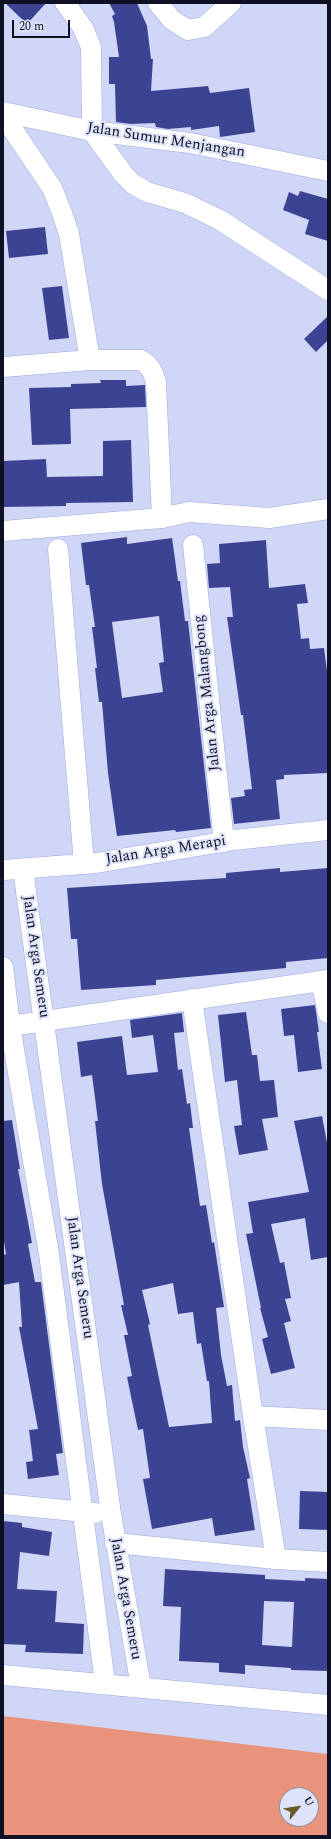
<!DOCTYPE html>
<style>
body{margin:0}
#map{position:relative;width:331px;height:1839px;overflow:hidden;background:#cfd6f6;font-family:Spectral,serif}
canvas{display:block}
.frame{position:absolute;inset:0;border:4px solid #0e1023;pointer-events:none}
.north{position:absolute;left:279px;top:1787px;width:40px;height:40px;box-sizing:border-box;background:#dee3f9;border:1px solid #8b8fa3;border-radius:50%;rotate:60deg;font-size:11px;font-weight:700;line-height:16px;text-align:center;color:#0e1023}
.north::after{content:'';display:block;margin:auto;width:14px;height:18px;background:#685b28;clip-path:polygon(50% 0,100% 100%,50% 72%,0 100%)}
.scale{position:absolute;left:12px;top:20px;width:58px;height:18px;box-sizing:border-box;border:2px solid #0e1023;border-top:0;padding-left:5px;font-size:12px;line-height:14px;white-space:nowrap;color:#0e1023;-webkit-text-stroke:3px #dee3f9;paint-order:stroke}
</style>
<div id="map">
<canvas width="331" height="1839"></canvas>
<div class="frame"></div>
<div class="north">U</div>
<div class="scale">20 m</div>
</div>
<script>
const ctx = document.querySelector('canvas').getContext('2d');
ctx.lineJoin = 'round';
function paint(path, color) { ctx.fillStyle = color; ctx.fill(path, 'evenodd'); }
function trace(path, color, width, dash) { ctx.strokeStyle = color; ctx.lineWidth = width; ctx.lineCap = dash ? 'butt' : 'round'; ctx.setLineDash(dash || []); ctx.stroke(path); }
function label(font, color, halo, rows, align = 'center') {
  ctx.font = font + ' Spectral,serif'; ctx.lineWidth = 4; ctx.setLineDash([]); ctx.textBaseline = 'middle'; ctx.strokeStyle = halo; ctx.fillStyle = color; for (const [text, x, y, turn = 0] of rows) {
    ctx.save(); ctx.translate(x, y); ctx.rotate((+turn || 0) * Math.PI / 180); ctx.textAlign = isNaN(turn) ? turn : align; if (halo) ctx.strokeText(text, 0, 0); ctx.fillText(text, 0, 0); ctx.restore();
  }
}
const green = new Path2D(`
 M 3,1716 L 328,1754 L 328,1836 L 3,1836 ZM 287,1795 L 311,1795 L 311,1819 L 287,1819 Z`);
const building = new Path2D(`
 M 5,3 L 46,3 L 27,24 Z
 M 109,3 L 137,3 L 147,26 L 151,59 L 153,59 L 151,91 L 208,86 L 210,93 L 249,88 L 255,132 L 220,137 L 219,126 L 191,130 L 191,127 L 168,129 L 156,127 L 155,123 L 131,124 L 116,122 L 115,84 L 109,84 L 109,57 L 119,57 L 114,22 L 112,16 L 115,14 Z
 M 300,191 L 328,199 L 328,241 L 305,234 L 309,220 L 283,210 L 289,192 L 298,196 Z
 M 45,227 L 48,254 L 9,258 L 6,231 Z
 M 62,286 L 69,338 L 49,340 L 42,288 Z
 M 328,316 L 328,340 L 316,352 L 304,339 Z
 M 100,380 L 126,380 L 126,386 L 145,385 L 146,407 L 70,409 L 71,444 L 32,445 L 29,388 L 71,387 L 71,384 L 101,383 Z
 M 131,440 L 133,502 L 66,503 L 66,506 L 3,507 L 3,461 L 46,459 L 47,477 L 103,476 L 103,441 Z
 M 127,537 L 127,544 L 172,538 L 178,581 L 180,581 L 185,621 L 188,621 L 211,828 L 176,832 L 175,830 L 117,836 L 108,773 L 102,702 L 99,702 L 95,668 L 97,668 L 92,627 L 95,627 L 89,585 L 86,585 L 81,543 ZM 159,616 L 164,662 L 159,663 L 163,692 L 122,698 L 112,622 Z
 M 266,540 L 269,588 L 305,584 L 308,603 L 297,604 L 301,639 L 309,638 L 310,649 L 324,648 L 328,679 L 328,773 L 284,775 L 284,779 L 276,780 L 280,819 L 234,824 L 231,798 L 245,796 L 244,790 L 252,789 L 243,715 L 241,715 L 227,617 L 233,617 L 230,587 L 209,588 L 207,564 L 220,563 L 219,544 Z
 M 280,868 L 280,872 L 328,868 L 328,958 L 286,962 L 286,968 L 156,980 L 156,985 L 81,990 L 77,939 L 71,939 L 67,888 L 226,878 L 226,873 Z
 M 315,1005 L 319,1032 L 317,1032 L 322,1069 L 298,1072 L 294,1035 L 284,1036 L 281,1009 Z
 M 246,1012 L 252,1055 L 257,1055 L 260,1081 L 274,1080 L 278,1117 L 262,1119 L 268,1150 L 239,1155 L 234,1126 L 242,1125 L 237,1080 L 225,1082 L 218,1015 Z
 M 182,1013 L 184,1032 L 174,1033 L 178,1070 L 182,1069 L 187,1104 L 190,1103 L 193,1128 L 189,1128 L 200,1206 L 206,1205 L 212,1243 L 214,1242 L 224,1307 L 216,1308 L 221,1355 L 227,1386 L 232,1385 L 235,1421 L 240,1420 L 243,1447 L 250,1478 L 247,1479 L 255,1530 L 215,1536 L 212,1518 L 152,1529 L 143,1479 L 150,1478 L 143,1429 L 138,1430 L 127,1377 L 132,1376 L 124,1335 L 128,1335 L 121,1305 L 124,1305 L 102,1184 L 95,1121 L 98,1121 L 92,1075 L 81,1077 L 77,1042 L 122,1036 L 127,1075 L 158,1072 L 153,1035 L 132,1038 L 130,1020 ZM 173,1283 L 178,1314 L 193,1312 L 197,1344 L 201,1343 L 207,1381 L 209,1381 L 212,1423 L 169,1427 L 148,1325 L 150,1324 L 142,1290 Z
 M 322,1116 L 328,1148 L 328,1257 L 311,1260 L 305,1218 L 271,1224 L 280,1263 L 284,1262 L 291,1298 L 285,1299 L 291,1321 L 284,1323 L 295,1368 L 271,1374 L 262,1339 L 268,1337 L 260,1308 L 261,1308 L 246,1234 L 253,1233 L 248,1202 L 309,1192 L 294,1121 Z
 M 12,1120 L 20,1169 L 18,1169 L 32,1243 L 28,1244 L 35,1282 L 41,1282 L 63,1453 L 56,1454 L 59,1475 L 28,1479 L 26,1462 L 33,1461 L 29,1430 L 38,1429 L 19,1327 L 22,1327 L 19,1282 L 3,1285 L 3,1255 L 6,1254 L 3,1235 L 3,1121 Z
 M 300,1491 L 328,1492 L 328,1530 L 299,1529 Z
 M 3,1521 L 22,1523 L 22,1527 L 52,1532 L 49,1556 L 20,1552 L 17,1589 L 57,1591 L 55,1622 L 84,1624 L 83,1654 L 25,1652 L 26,1645 L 3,1644 Z
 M 165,1569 L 265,1575 L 265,1579 L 305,1581 L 305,1578 L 328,1579 L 328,1671 L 291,1670 L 291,1668 L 245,1665 L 245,1674 L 219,1672 L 219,1663 L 179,1661 L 181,1607 L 163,1606 ZM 264,1601 L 294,1602 L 292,1647 L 262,1645 Z`);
const street = new Path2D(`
 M 65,3 L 83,28 L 91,47 L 92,131 L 124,175 L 133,184 L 147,192 L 185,203 L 220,220 L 328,290
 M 158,3 L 172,20 L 188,30 L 204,27 L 231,3
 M 3,112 L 92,131 L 190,143 L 328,171
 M 3,115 L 52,188 L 62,213 L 69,234 L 90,360
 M 3,367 L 90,360 L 141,360 C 150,365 153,372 156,382 L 162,518
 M 3,531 L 162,518 L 189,512 L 269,518 L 328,509
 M 193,545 L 224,842
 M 58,549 L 84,864
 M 23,869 L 111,1514 L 141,1687
 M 3,870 L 96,863 L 234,840 L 328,830
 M 3,967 L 10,1026 L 49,1254 L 105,1683
 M 321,981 L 328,1013
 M 192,999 L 253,1416 L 276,1559
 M 3,1027 L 328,980
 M 253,1416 L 328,1420
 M 3,1504 L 95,1513
 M 115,1543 L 276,1559 L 328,1562
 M 3,1675 L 328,1705`);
const streetNames = [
 ["Jalan Sumur Menjangan",166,141,9],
 ["Jalan Arga Malangbong",208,693,-96],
 ["Jalan Arga Merapi",166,851,-9],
 ["Jalan Arga Semeru",35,957,82],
 ["Jalan Arga Semeru",79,1278,82],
 ["Jalan Arga Semeru",125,1599,80]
];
paint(green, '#ea937c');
paint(building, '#3c4393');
trace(street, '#9fa9dd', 21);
trace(street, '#fff', 20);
label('15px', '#0e1023', '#dee3f9', streetNames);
</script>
